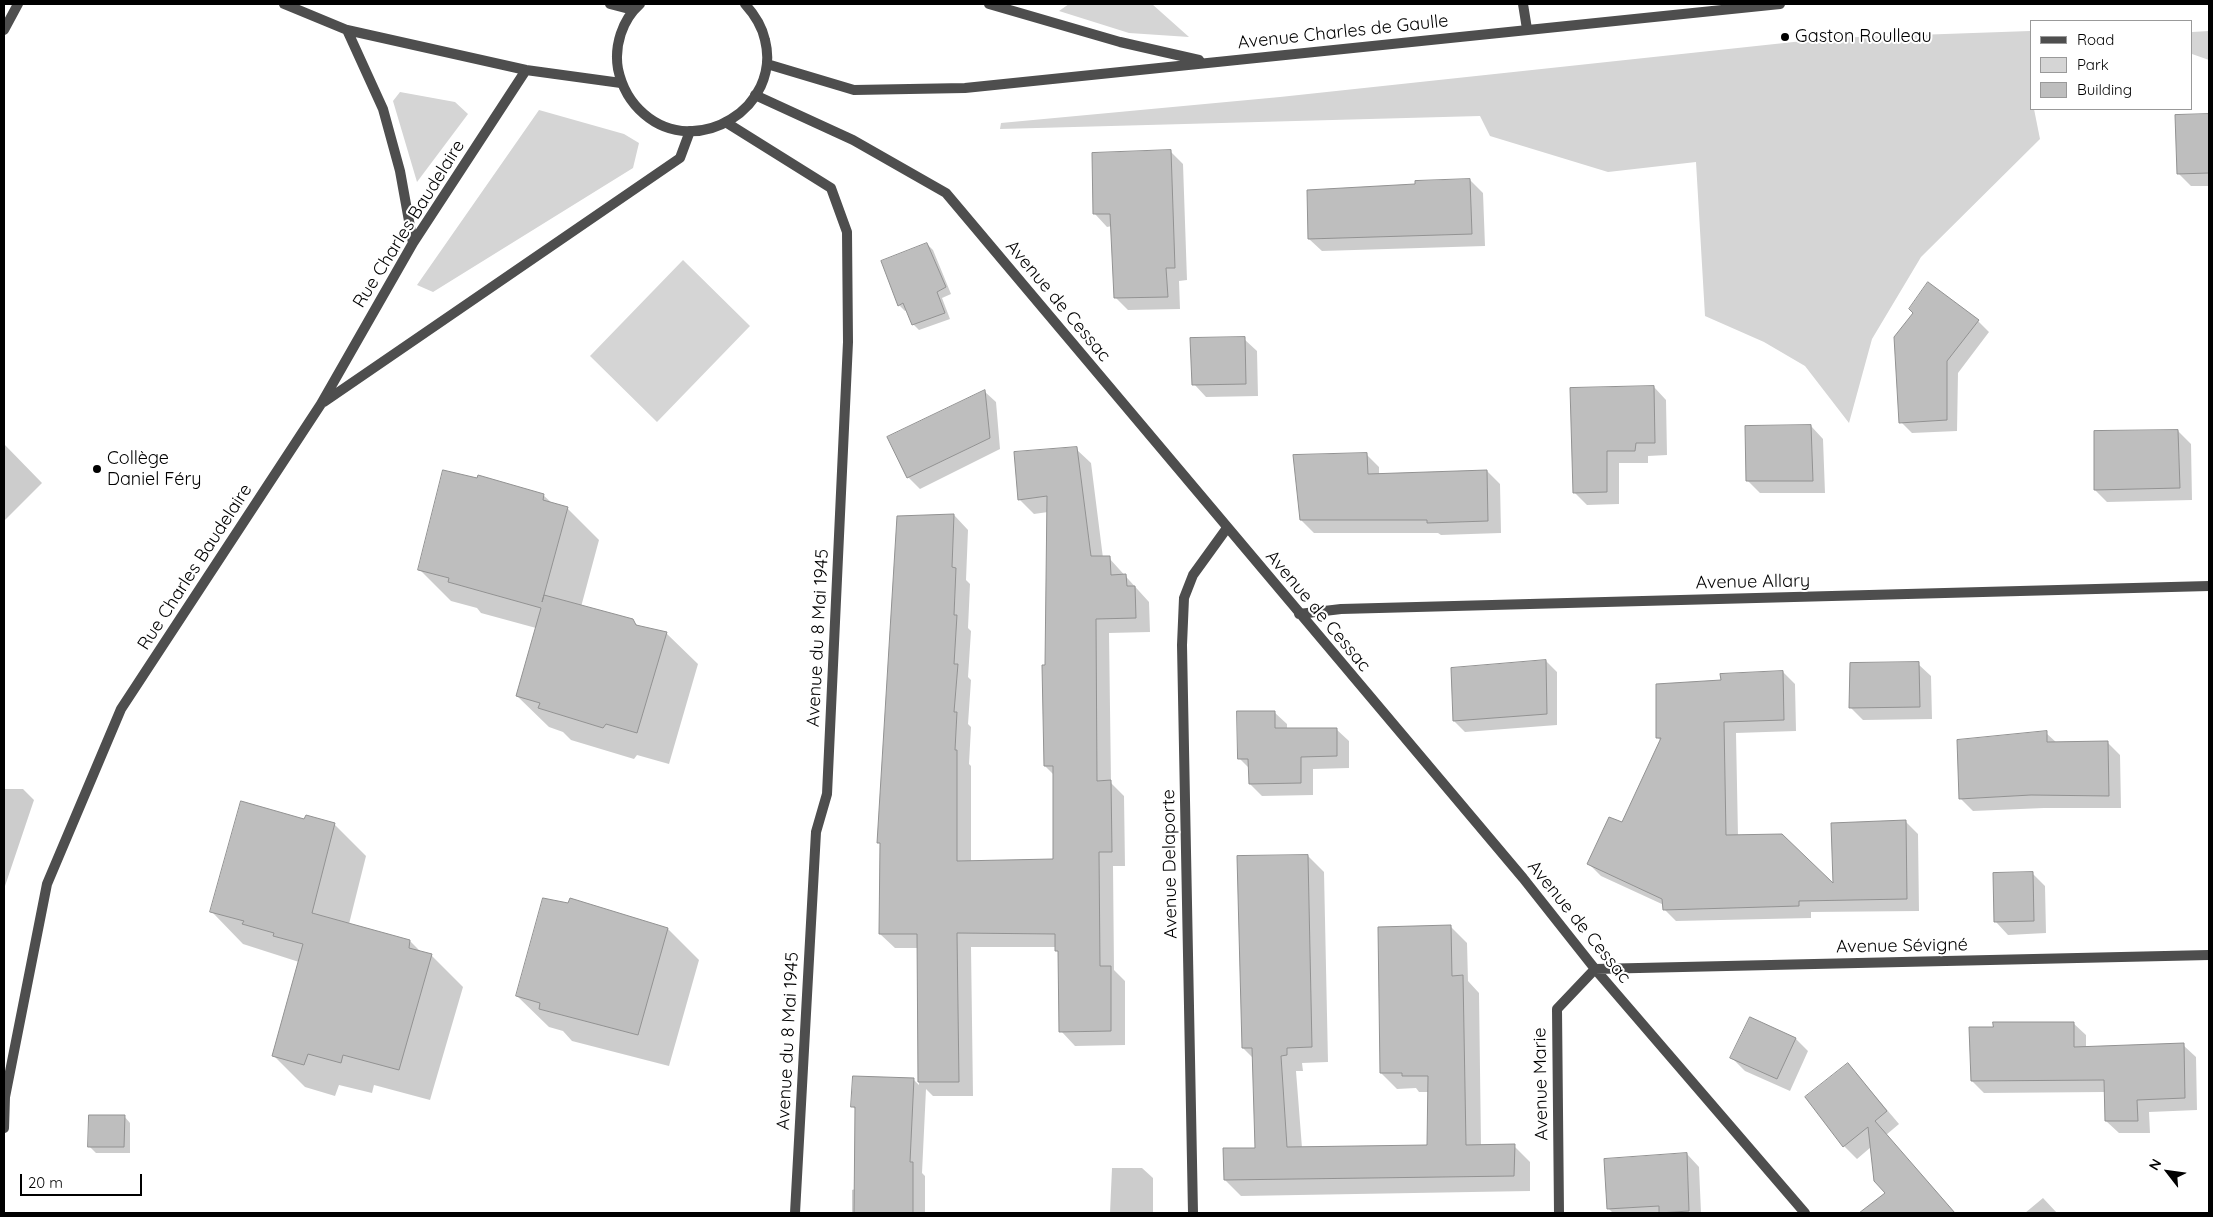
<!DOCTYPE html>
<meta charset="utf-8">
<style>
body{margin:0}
#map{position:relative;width:2213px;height:1217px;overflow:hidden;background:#fff;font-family:Quicksand,sans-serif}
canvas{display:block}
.frame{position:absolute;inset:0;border:5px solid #000;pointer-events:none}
.legend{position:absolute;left:2030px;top:20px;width:162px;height:90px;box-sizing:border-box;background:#fff;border:1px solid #999;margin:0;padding:6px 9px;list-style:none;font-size:15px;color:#000}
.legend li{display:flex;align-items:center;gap:10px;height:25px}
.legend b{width:25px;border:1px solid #999}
.north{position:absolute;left:2143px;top:1147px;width:50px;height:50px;-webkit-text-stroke:4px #fff;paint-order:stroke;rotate:300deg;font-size:14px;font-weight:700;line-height:20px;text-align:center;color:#000}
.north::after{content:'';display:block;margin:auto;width:18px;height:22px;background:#000;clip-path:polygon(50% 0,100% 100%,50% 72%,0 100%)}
.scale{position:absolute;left:20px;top:1174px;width:122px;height:22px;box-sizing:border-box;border:2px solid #000;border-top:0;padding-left:6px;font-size:15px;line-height:18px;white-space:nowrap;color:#000;-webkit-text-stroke:4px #fff;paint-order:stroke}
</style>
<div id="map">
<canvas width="2213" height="1217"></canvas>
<div class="frame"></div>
<ul class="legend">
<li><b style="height:6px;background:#4e4e4e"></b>Road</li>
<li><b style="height:14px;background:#d5d5d5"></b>Park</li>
<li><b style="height:14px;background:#bebebe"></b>Building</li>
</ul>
<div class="north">N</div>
<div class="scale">20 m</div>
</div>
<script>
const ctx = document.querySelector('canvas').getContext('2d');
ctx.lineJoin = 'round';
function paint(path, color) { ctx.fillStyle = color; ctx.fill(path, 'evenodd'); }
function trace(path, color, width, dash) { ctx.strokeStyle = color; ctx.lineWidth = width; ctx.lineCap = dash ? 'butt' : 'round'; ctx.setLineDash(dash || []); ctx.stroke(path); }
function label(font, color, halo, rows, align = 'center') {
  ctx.font = font + ' Quicksand,sans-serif'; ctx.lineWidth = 4; ctx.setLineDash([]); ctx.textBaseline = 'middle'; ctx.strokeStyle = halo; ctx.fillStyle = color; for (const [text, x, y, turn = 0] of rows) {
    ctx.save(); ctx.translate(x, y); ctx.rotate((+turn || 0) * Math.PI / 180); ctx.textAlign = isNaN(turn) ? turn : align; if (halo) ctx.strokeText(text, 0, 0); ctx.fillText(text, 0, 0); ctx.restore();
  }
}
const green = new Path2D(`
 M 1069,4 L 1152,4 L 1189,37 L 1129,33 L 1059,11 Z
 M 2030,31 L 2032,109 L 2034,109 L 2040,139 L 1921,257 L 1872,339 L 1849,423 L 1805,366 L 1764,342 L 1705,316 L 1696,162 L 1608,172 L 1490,136 L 1480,116 L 1000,129 L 1001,123 L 1280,97 L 1831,38 Z
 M 2209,31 L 2209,60 L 2192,54 L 2192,32 Z
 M 400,92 L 455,102 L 468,114 L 417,182 L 393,101 Z
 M 539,110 L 624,134 L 639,143 L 633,168 L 433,292 L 417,285 Z
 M 683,260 L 750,326 L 657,422 L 590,356 Z`);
const shadow = new Path2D(`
 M 2209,115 L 2209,186 L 2191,186 L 2179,174 L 2176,116 Z
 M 1170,151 L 1183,164 L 1187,280 L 1179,281 L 1180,309 L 1128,310 L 1115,297 L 1112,226 L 1107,227 L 1095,214 Z
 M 1470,180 L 1483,193 L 1485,246 L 1322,251 L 1309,239 L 1417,185 Z
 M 927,244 L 933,250 L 951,294 L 942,298 L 950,319 L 919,330 L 913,324 L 907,310 L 905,311 L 899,305 Z
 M 1978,321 L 1989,332 L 1958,373 L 1957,431 L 1912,433 L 1901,422 L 1896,337 Z
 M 1244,339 L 1257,351 L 1258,396 L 1206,397 L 1194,384 Z
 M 1654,387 L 1666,400 L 1667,455 L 1648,456 L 1648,463 L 1619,463 L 1619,504 L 1587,505 L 1574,492 Z
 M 984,391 L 996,402 L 1000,449 L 920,489 L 908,477 L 888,437 Z
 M 1811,426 L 1823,439 L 1825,493 L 1760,493 L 1747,480 Z
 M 2178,431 L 2191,444 L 2192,500 L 2107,502 L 2095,490 Z
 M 4,444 L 42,483 L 4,521 Z
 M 1076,449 L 1091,463 L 1103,558 L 1109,558 L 1149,602 L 1150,632 L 1109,633 L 1111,783 L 1124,796 L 1125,866 L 1113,866 L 1114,970 L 1125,981 L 1125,1045 L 1075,1046 L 1061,1031 L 1059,953 L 1057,947 L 971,947 L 973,1096 L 933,1096 L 926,1089 L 922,1173 L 925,1176 L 925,1213 L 852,1213 L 852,1190 L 855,1189 L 856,1110 L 852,1106 L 914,1080 L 919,1085 L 918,948 L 895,948 L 880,934 L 882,845 L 879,842 L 954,515 L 968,530 L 966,580 L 970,584 L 968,628 L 971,631 L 968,677 L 971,680 L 968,724 L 971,727 L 969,764 L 971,766 L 971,862 L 1054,860 L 1054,775 L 1045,766 L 1048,512 L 1034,514 L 1019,499 Z
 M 1366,454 L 1379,467 L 1379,475 L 1487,471 L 1500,484 L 1501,533 L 1441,535 L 1438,533 L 1314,533 L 1301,520 Z
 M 543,495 L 553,504 L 567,508 L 599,540 L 581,607 L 633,621 L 639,627 L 666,633 L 698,664 L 669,764 L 637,755 L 634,759 L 571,740 L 563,732 L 549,727 L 517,696 L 536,628 L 481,613 L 477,608 L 451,601 L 419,569 Z
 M 1546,661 L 1557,672 L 1557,725 L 1465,732 L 1454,721 L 1452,669 Z
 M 1918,664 L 1931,676 L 1932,719 L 1863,720 L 1850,707 Z
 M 1783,672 L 1795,684 L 1796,731 L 1736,733 L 1738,836 L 1834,886 L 1906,822 L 1918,834 L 1919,911 L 1811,912 L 1811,918 L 1676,921 L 1664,909 L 1664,905 L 1601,876 L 1589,864 L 1623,824 L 1661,741 L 1657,737 L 1722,681 Z
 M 1274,712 L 1287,724 L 1287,729 L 1336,729 L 1349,741 L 1349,768 L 1313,769 L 1313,795 L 1262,796 L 1250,784 L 1250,769 L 1239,758 Z
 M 2046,733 L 2057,743 L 2107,742 L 2120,755 L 2121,808 L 2044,808 L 1973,811 L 1960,798 Z
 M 4,789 L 23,789 L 34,800 L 4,889 Z
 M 307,817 L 335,825 L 366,856 L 349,924 L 410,941 L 421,952 L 431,955 L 463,987 L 430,1100 L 374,1085 L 372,1093 L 339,1085 L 335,1096 L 305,1087 L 274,1056 L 299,962 L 243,944 L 212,912 Z
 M 1308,856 L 1324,872 L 1328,1062 L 1302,1063 L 1303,1071 L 1296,1071 L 1302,1148 L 1428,1147 L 1429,1092 L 1419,1092 L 1416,1088 L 1397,1089 L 1381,1073 L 1451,927 L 1467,943 L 1468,981 L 1479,993 L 1481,1146 L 1514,1146 L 1530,1162 L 1530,1191 L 1241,1196 L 1225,1180 L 1256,1149 L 1253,1058 L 1243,1048 Z
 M 2032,873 L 2045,886 L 2046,933 L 2008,935 L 1996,922 L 1994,875 Z
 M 668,929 L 699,960 L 669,1066 L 572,1041 L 563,1031 L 549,1027 L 517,996 Z
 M 2073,1023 L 2086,1035 L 2086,1048 L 2183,1045 L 2196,1057 L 2197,1110 L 2149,1112 L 2150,1133 L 2119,1133 L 2106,1121 L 2105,1092 L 1984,1093 L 1972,1081 Z
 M 1796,1039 L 1808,1051 L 1790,1091 L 1745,1071 L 1732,1058 Z
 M 1848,1064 L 1899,1124 L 1886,1135 L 1955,1213 L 1893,1213 L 1881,1198 L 1887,1193 L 1871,1147 L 1857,1159 L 1844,1146 L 1807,1097 Z
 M 124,1116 L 130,1123 L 130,1153 L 96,1153 L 89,1146 Z
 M 1687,1154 L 1699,1167 L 1701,1213 L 1613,1213 L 1608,1208 Z
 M 1112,1168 L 1142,1168 L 1153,1178 L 1153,1213 L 1110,1213 Z
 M 2043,1198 L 2057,1213 L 2025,1213 Z`);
const building = new Path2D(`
 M 2209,114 L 2209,173 L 2177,174 L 2175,115 Z
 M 1171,150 L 1175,268 L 1166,268 L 1168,297 L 1114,298 L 1110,214 L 1093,214 L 1092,153 Z
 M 1470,179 L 1472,234 L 1308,239 L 1307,190 L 1415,184 L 1415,181 Z
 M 927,243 L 946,287 L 937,292 L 945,313 L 912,325 L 903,303 L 898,306 L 881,261 Z
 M 1928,282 L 1979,320 L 1947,361 L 1947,420 L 1899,423 L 1894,337 L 1913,313 L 1909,309 Z
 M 1245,337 L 1246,384 L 1192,385 L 1190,338 Z
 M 1654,386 L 1655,443 L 1636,443 L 1635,451 L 1607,451 L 1607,492 L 1573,493 L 1570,388 Z
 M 985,390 L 990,438 L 907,478 L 887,437 Z
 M 1811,425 L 1813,481 L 1746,481 L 1745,426 Z
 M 2178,430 L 2180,488 L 2094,490 L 2094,431 Z
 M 1077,447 L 1091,556 L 1110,556 L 1111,575 L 1126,574 L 1127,586 L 1135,586 L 1136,618 L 1096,619 L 1097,781 L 1111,780 L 1112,852 L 1099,852 L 1100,966 L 1111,966 L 1111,1031 L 1059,1032 L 1058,951 L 1055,951 L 1055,934 L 957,933 L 959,1082 L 918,1082 L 917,934 L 879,934 L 880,843 L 877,843 L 897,516 L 954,514 L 952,567 L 956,568 L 954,615 L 957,615 L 954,664 L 958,664 L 954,712 L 957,712 L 955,750 L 957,750 L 957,861 L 1053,859 L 1053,766 L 1044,766 L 1042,665 L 1045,665 L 1047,496 L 1018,500 L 1014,452 Z
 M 1367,453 L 1368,474 L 1487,470 L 1488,521 L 1427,523 L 1427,520 L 1300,520 L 1293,455 Z
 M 443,470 L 477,478 L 478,475 L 544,494 L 543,500 L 568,507 L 542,602 L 544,595 L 633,619 L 636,625 L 667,632 L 637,733 L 606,724 L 603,728 L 538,708 L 540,703 L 516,696 L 541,608 L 448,582 L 449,578 L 418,570 Z
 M 1546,660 L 1547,714 L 1453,721 L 1451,668 Z
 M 1919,662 L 1920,707 L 1849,708 L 1850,663 Z
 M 1783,671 L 1784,720 L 1724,722 L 1726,835 L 1782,834 L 1833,883 L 1831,823 L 1906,820 L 1907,899 L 1799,901 L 1799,906 L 1663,910 L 1662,899 L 1587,864 L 1609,817 L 1622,822 L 1661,738 L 1656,738 L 1656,684 L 1721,680 L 1720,674 Z
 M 1237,711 L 1275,711 L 1275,728 L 1337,728 L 1337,756 L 1301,757 L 1301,783 L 1249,784 L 1248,759 L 1238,759 Z
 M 2047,731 L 2047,742 L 2108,741 L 2109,796 L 2031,795 L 1959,799 L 1957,740 Z
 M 241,801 L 304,819 L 306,815 L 335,823 L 312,913 L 410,940 L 409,948 L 432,954 L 399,1070 L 343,1055 L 341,1063 L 308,1054 L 304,1065 L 272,1056 L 303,944 L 273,936 L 274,933 L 242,924 L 244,921 L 210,912 Z
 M 1308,855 L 1312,1047 L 1287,1048 L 1287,1055 L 1281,1056 L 1287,1147 L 1427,1145 L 1428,1076 L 1402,1076 L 1402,1073 L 1380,1073 L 1378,927 L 1451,925 L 1452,976 L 1463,975 L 1466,1145 L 1515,1144 L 1514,1176 L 1224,1180 L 1223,1148 L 1255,1148 L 1252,1048 L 1242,1048 L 1237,856 Z
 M 2033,872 L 2034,921 L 1994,922 L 1993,873 Z
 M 543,898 L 568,903 L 570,898 L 668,928 L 638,1035 L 539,1009 L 540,1003 L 516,996 Z
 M 1750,1017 L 1796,1038 L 1777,1079 L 1730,1058 Z
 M 1993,1022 L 2074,1022 L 2074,1047 L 2184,1043 L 2185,1098 L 2137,1100 L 2138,1121 L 2105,1121 L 2104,1080 L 1971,1081 L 1969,1027 L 1993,1027 Z
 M 1848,1063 L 1887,1111 L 1875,1121 L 1955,1213 L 1859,1213 L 1885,1193 L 1874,1181 L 1868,1127 L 1843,1147 L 1805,1097 Z
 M 853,1076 L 914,1078 L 910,1162 L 913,1162 L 913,1213 L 854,1213 L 855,1107 L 851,1107 Z
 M 89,1115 L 125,1115 L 124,1147 L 88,1147 Z
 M 1687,1153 L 1689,1211 L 1659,1213 L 1659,1206 L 1607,1209 L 1604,1159 Z`);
const pedestrian = new Path2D(`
 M 4,30 L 18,4`);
const minor = new Path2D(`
 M 284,4 L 347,30 L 526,70 L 621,83
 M 610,4 L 633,10
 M 1523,4 L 1527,29
 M 347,30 L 383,109 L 400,171 L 413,243
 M 755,95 L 853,140 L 946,193 L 1523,878 L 1595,969 L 1805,1213
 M 324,402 L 680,158 L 690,131
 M 1299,614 L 1341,609 L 2209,586
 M 4,1128 L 5,1097 L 47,884 L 121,709 L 321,404 L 413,243 L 526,70
 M 1193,1213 L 1182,645 L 1184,598 L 1193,575 L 1227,528
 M 1559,1213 L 1557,1009 L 1595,969 L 2209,955`);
const tertiary = new Path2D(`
 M 640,4 C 622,20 614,46 618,69 C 622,88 630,102 644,114 C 697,160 782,107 765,40 C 762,26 754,14 745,4
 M 989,4 L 1120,42 L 1199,60
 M 767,64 L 854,90 L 965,88 L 1780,4
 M 727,123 L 831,188 L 847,232 L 848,342 L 827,794 L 816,832 L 795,1213`);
const markers = [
 [1785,37,5,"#000"],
 [97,469,5,"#000"]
];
const streetNames = [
 ["Avenue Charles de Gaulle",1343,32,-6],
 ["Rue Charles Baudelaire",409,224,-58],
 ["Avenue de Cessac",1058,301,50],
 ["Rue Charles Baudelaire",195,567,-57],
 ["Avenue Allary",1753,582,-1],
 ["Avenue de Cessac",1318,611,50],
 ["Avenue du 8 Mai 1945",818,638,-87],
 ["Avenue Delaporte",1170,864,-91],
 ["Avenue de Cessac",1579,922,51],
 ["Avenue Sévigné",1902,946,-1],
 ["Avenue du 8 Mai 1945",788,1041,-87],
 ["Avenue Marie",1541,1084,-91]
];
const poiNames = [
 ["Gaston Roulleau",1795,37],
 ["Collège",107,459],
 ["Daniel Féry",107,480]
];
paint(green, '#d5d5d5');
paint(shadow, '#0003');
paint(building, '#bebebe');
trace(building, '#929292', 1);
trace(pedestrian, '#4e4e4e', 10);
trace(minor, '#4e4e4e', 10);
trace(tertiary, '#4e4e4e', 10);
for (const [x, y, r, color] of markers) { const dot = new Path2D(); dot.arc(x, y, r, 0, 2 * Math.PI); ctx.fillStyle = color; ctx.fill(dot); trace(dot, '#fff', 2); }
label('18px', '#000', '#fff', streetNames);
label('18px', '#000', '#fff', poiNames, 'left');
</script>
